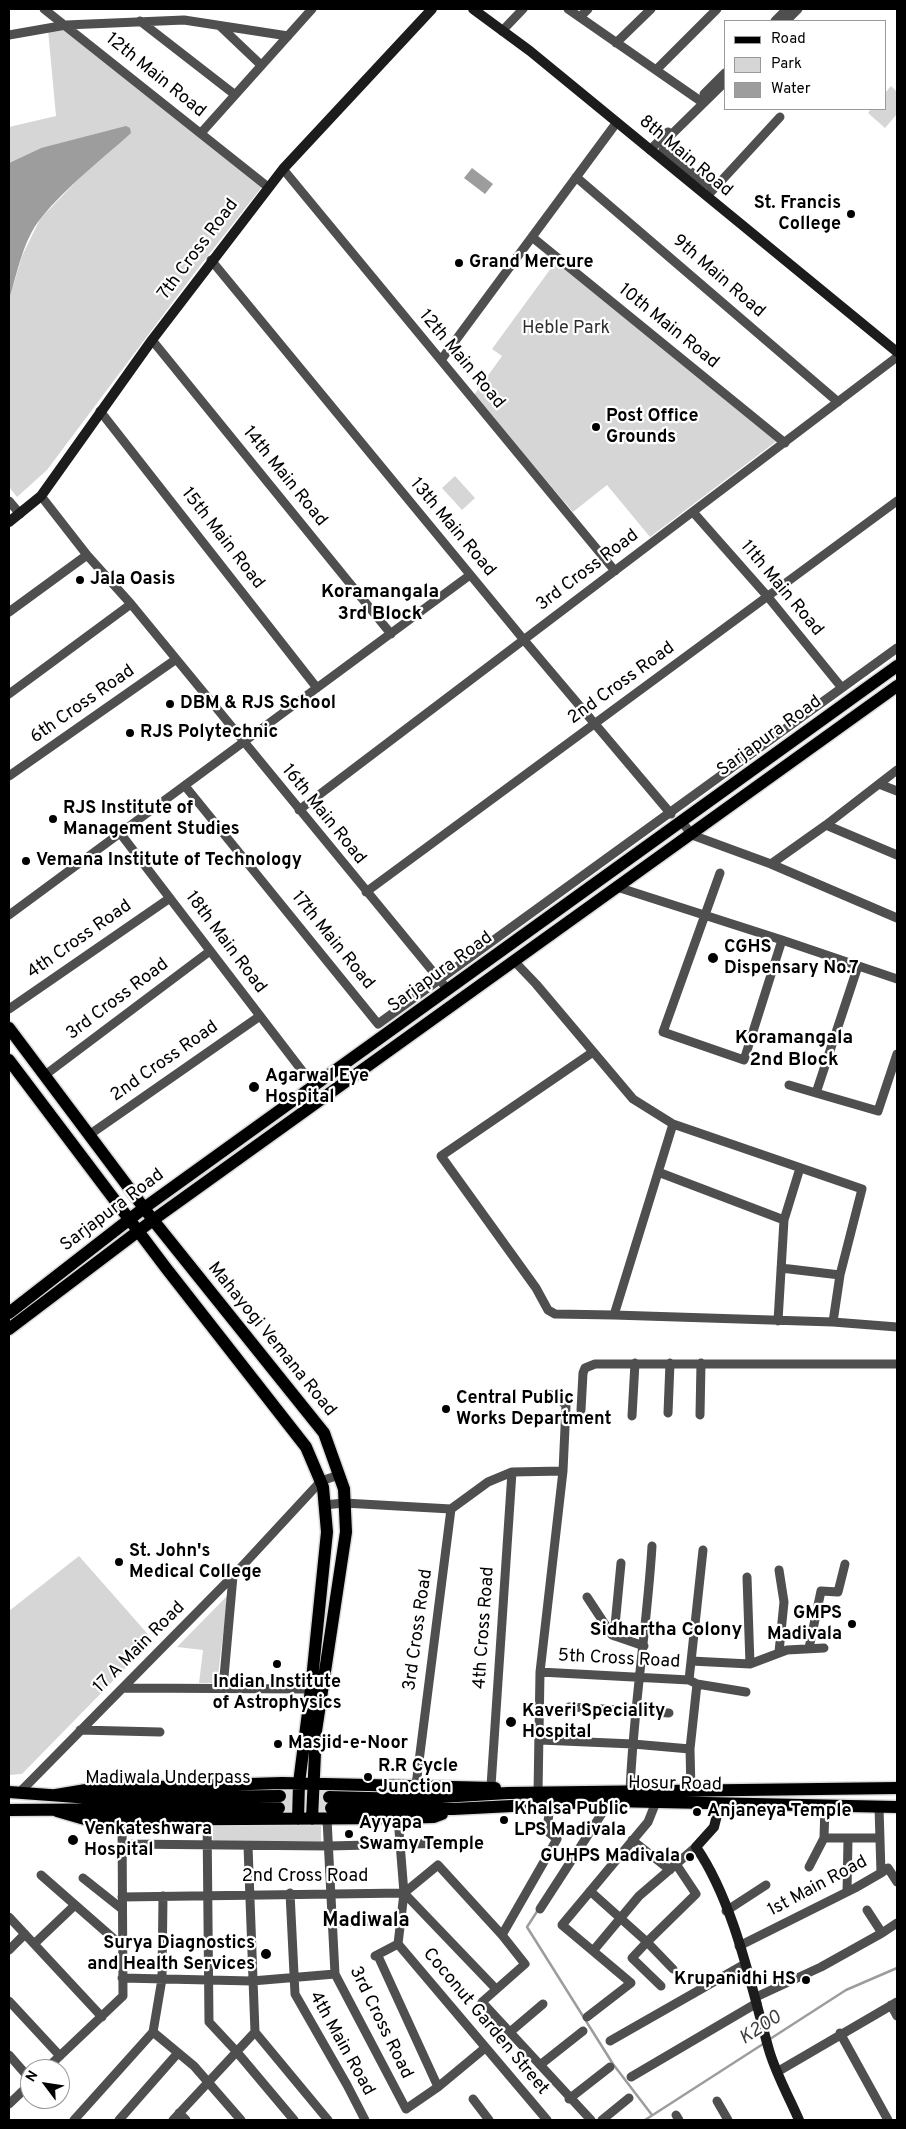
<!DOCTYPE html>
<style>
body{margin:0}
#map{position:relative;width:906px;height:2129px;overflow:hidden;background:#fff;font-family:Overpass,sans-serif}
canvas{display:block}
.frame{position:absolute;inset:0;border:10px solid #000;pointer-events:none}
.legend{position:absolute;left:724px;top:20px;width:162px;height:90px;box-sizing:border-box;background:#fff;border:1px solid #999;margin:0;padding:6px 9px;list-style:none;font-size:15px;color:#000}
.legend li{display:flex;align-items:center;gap:10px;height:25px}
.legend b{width:25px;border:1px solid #999}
.north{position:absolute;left:20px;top:2059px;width:50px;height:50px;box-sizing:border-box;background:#fff;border:1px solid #999;border-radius:50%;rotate:301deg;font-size:14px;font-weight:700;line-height:20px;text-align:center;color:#000}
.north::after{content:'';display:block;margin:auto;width:18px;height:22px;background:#000;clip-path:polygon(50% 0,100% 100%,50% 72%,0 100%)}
</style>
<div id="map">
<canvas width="906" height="2129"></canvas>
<div class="frame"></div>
<ul class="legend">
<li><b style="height:6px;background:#000"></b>Road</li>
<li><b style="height:14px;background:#d6d6d6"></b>Park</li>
<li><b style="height:14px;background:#9d9d9d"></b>Water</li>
</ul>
<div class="north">N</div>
</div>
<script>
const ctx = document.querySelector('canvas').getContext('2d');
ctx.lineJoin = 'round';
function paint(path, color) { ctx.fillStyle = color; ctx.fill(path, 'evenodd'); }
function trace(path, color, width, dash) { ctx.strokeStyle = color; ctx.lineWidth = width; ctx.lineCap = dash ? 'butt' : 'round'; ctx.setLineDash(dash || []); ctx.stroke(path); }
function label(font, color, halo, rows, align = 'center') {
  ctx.font = font + ' Overpass,sans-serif'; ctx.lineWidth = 4.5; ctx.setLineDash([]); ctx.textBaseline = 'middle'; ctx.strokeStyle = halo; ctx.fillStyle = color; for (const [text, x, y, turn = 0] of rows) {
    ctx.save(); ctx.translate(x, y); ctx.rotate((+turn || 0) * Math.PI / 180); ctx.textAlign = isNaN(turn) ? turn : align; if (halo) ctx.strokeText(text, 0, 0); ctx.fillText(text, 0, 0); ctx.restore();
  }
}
const green = new Path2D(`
 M 68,27 L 265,183 L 199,267 L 47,470 L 17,497 L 9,487 L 9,300 L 22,256 L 40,219 L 94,163 L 125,138 L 41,148 L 9,163 L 9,127 L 56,116 L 48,30 Z
 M 891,86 L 897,92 L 897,114 L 885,128 L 868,113 L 871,109 L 885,109 L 885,93 Z
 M 557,260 L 778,440 L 650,537 L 607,485 L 573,512 L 474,395 L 502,356 L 492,349 Z
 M 455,476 L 475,498 L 462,510 L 442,488 Z
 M 79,1556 L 153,1640 L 22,1774 L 9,1775 L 9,1611 Z
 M 228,1595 L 217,1683 L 199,1683 L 203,1650 L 177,1647 Z
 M 321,1824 L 321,1841 L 213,1842 L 213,1825 Z`);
const water = new Path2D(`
 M 126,126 L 130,128 L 131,133 C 100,161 67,186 41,218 C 23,240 17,274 9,300 L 9,163 L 41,148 Z
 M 472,168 L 493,184 L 485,194 L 464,178 Z`);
const stream = new Path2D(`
 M 538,1910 L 527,1927 L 613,2064 L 652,2115
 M 770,2039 L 846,1990 L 897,1968
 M 645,2120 L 763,2044`);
const primaryTunnel = new Path2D(`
 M 280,1796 L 329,1797
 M 279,1808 L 331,1808`);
const street = new Path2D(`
 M 44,9 L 268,187
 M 568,9 L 699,100
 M 580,17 L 588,9
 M 140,21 L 234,94
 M 775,21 L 787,9
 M 786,21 L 798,9
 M 220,26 L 261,65
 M 502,31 L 523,9
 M 9,35 L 66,25 L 184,20 L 288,36
 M 616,43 L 651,9
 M 656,70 L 717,9
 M 704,94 L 725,73
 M 201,133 L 312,9
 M 650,150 L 668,132
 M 283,169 L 615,571
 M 576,177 L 838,402
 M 713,189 L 663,150 L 671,135 L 725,82
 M 711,192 L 780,117
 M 532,237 L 785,443
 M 211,260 L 524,640 L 671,814
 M 152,340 L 391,634
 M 441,360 L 617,122
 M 100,411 L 317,688
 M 41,496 L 87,555 L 131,604 L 448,990
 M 9,501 L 20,514
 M 693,512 L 768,597 L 842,688
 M 9,612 L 87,555
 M 9,694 L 131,604
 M 9,776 L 175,660
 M 879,784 L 897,791
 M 185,786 L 378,1024 L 897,648
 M 299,810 L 897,357
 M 682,822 L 692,835 L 771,864 L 897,918
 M 826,825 L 897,855
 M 120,833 L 303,1072
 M 771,864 L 826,825 L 897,770
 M 617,887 L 782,940 L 744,1060 L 663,1032 L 720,873
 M 366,892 L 897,501
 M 9,915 L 470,575
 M 782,940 L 897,979
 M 515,962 L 536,984 L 633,1099 L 673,1124 L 614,1315 L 833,1322 L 840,1275 L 862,1189 L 673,1124
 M 858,966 L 816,1093 L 878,1111 L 897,1054
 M 9,1009 L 170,898
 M 593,1052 L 441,1156 L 536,1288 L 548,1310 L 555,1314 L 614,1315
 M 45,1075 L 210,951
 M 789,1085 L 816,1093
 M 89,1135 L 260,1016
 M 658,1172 L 784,1220
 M 781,1268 L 840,1275
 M 778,1321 L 784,1220 L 800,1168
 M 833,1322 L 897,1327
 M 547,1394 L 559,1397 L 566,1406 L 563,1471 L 540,1672 L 689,1680 L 697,1684 L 746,1692
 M 581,1410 L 583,1373 L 585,1368 L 595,1364 L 897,1364
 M 668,1413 L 670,1363
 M 700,1415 L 701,1363
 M 632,1416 L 635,1363
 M 324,1505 L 344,1503 L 451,1509
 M 451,1509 L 488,1482 L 512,1472 L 563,1471
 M 779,1570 L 784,1602 L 779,1652
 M 747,1577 L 750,1664
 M 587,1597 L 612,1635 L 644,1646
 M 614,1636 L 621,1563
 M 809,1648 L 821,1591 L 838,1592 L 845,1564
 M 691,1661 L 750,1664 L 787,1650 L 824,1648
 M 689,1680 L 703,1550
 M 124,1688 L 311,1689
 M 223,1688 L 233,1576
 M 569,1707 L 669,1713
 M 80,1730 L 160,1732
 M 540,1740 L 633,1744 L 690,1749
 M 416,1785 L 451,1509
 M 491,1786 L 512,1472
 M 691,1791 L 690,1749 L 697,1684
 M 20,1792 L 233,1576 L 321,1481 L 339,1475
 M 630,1792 C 633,1710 647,1628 652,1546
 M 538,1793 L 540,1672
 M 656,1802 L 648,1822 L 562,1925 L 593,1951 L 639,1896 L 696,1847
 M 207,1818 L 209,2022 L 236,2051 L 294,2120
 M 327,1819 L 335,1974 L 406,2109 L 438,2087 L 485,2048
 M 824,1838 L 879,1838
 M 632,1840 L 670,1870
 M 122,1844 L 329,1846 L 451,1843
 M 809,1867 L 824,1838 L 825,1805
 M 881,1873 L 888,1868 L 897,1882
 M 41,1875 L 122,1946
 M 83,1878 L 122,1909
 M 590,1891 L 647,1942 L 632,1958 L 661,1986
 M 847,1892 L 848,1839
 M 290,1893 L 295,1994 L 347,2085 L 365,2120
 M 404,1893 L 438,1865 L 502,1935 L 525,1964 L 482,2002 L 591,2120
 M 404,1893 L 496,1989
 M 122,1897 L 404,1893
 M 540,1909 L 610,1801
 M 726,1911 L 766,1885
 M 9,1917 L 102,2017
 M 332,1923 L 402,1920
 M 882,1933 L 897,1923
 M 502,1935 L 557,1839 L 547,1831 L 550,1804
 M 34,1944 L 75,1905
 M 398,1944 L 547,2120
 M 398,1944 L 404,1893 L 398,1818
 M 739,1946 L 855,1888 L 881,1873 L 879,1807
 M 9,1950 L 25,1934
 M 375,1956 L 398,1944
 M 378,1956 L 438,2087
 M 673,1969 L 647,1942 L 696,1894 L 676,1864
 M 122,1978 L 252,1981 L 335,1974
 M 756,1997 L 821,1967 L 882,1933 L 867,1910
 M 9,2001 L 60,2056
 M 891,2005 L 897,2016
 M 587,2017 L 631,1983 L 593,1951
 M 153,2032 L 162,1979 L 163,1896
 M 153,2032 L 194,2066 L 241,2120
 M 255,2032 L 328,2120
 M 510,2032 L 543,2004
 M 840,2033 L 888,2120
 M 610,2041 L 745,1964
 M 9,2055 L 30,2079
 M 540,2065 L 583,2031
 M 46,2069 L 123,1996 L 122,1819
 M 777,2072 L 897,2002
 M 631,2077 L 757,2003
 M 473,2099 L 489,2120
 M 569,2099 L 610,2067
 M 717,2101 L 728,2120
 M 9,2104 L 30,2084
 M 179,2113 L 186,2120
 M 676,2115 L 679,2120
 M 74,2120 L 153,2032
 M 119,2120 L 177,2054
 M 173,2120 L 255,2032 L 248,1846
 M 602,2120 L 629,2098`);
const secondary = new Path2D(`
 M 473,9 L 530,51 L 897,352
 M 9,522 L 41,496 L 152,340 L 283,169 L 432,9
 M 720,1803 L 714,1827 L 696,1847 C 734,1902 751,1986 769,2050 C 776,2074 789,2097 799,2120`);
const primary = new Path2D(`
 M 9,1028 L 153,1220 L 324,1433 L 344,1489 L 346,1532 L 316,1731 L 312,1819
 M 9,1060 L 166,1268 L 306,1447 L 323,1487 L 327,1532 L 311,1689 L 299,1783 L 298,1819
 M 9,1313 L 144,1208 L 897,666
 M 9,1329 L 153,1220 L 897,686
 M 9,1792 L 90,1798 L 280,1796
 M 56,1795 L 92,1789 L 282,1783 L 495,1788
 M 329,1797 L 408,1799 L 508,1793 L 897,1788
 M 331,1808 L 453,1809 L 610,1801 L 897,1807
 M 9,1810 L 279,1808
 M 57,1811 L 88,1820 L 398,1818 L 434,1817 L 442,1814`);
const markers = [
 [851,214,5,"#000"],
 [459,263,5,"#000"],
 [596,427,5,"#000"],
 [80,580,5,"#000"],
 [170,704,5,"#000"],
 [130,733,5,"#000"],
 [53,819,5,"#000"],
 [26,861,5,"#000"],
 [713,958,6,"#000"],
 [254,1087,6,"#000"],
 [446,1409,5,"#000"],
 [119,1562,5,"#000"],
 [852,1624,5,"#000"],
 [277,1664,5,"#000"],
 [511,1722,6,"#000"],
 [278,1744,5,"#000"],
 [368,1777,5,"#000"],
 [697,1812,5,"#000"],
 [504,1820,5,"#000"],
 [349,1834,5,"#000"],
 [73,1840,6,"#000"],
 [690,1857,5,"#000"],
 [266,1954,6,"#000"],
 [806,1980,5,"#000"]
];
const streetNames = [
 ["12th Main Road",155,76,39],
 ["8th Main Road",685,157,40],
 ["7th Cross Road",199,250,-53],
 ["9th Main Road",718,277,41],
 ["10th Main Road",668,327,39],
 ["12th Main Road",461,360,50],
 ["14th Main Road",284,477,51],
 ["13th Main Road",452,528,50],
 ["15th Main Road",222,539,52],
 ["3rd Cross Road",588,571,-37],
 ["11th Main Road",781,589,50],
 ["2nd Cross Road",622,684,-36],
 ["6th Cross Road",83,705,-35],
 ["Sarjapura Road",770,737,-36],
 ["16th Main Road",323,815,51],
 ["4th Cross Road",80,940,-35],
 ["17th Main Road",332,941,51],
 ["18th Main Road",225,943,53],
 ["Sarjapura Road",441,973,-36],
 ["3rd Cross Road",118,1000,-37],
 ["2nd Cross Road",165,1062,-35],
 ["Sarjapura Road",113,1211,-37],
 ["Mahayogi Vemana Road",271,1340,51],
 ["4th Cross Road",485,1628,-86],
 ["3rd Cross Road",419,1630,-82],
 ["17 A Main Road",140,1648,-45],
 ["5th Cross Road",619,1660,3],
 ["Madiwala Underpass",168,1779],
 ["Hosur Road",675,1785,1],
 ["2nd Cross Road",305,1877],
 ["1st Main Road",818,1887,-28],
 ["Coconut Garden Street",485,2022,50],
 ["3rd Cross Road",380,2023,64],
 ["4th Main Road",341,2044,61]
];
const poiNames = [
 ["St. Francis",841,204,"right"],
 ["College",841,225,"right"],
 ["Grand Mercure",469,263],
 ["Post Office",606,417],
 ["Grounds",606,438],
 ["Jala Oasis",90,580],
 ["DBM & RJS School",180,704],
 ["RJS Polytechnic",140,733],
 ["RJS Institute of",63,809],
 ["Management Studies",63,830],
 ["Vemana Institute of Technology",36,861],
 ["CGHS",724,948],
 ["Dispensary No.7",724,969],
 ["Agarwal Eye",265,1077],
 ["Hospital",265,1098],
 ["Central Public",456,1399],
 ["Works Department",456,1420],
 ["St. John's",129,1552],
 ["Medical College",129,1573],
 ["GMPS",842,1614,"right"],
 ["Madivala",842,1635,"right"],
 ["Indian Institute",277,1683,"center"],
 ["of Astrophysics",277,1704,"center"],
 ["Kaveri Speciality",522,1712],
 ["Hospital",522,1733],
 ["Masjid-e-Noor",288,1744],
 ["R.R Cycle",378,1767],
 ["Junction",378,1788],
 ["Khalsa Public",514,1810],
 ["LPS Madivala",514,1831],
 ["Anjaneya Temple",707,1812],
 ["Ayyapa",359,1824],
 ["Swamy Temple",359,1845],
 ["Venkateshwara",84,1830],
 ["Hospital",84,1851],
 ["GUHPS Madivala",680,1857,"right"],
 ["Surya Diagnostics",255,1944,"right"],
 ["and Health Services",255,1965,"right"],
 ["Krupanidhi HS",796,1980,"right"]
];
const parkNames = [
 ["Heble Park",566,329]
];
const neighbourhoodNames = [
 ["Koramangala",380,593],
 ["3rd Block",380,615],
 ["Koramangala",794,1039],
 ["2nd Block",794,1061],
 ["Sidhartha Colony",666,1631]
];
const waterNames = [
 ["K200",761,2029,-33]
];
const quarterNames = [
 ["Madiwala",366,1922]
];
paint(green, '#d6d6d6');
paint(water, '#9d9d9d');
trace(stream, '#9d9d9d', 2.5);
trace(primaryTunnel, '#d9d9d9', 12, [12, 6]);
trace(primary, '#dbdbdb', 15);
trace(street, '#4f4f4f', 9);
trace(secondary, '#1c1c1c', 10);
trace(primary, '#000', 12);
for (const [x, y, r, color] of markers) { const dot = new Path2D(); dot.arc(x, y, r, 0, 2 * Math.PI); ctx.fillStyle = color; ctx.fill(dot); trace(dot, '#fff', 2); }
label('18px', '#000', '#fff', streetNames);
label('bold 18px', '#000', '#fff', poiNames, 'left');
label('18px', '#2d2d2d', '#fff', parkNames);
label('bold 19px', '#000', '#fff', neighbourhoodNames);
label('italic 19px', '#3e3e3e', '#fff', waterNames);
label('bold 20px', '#000', '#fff', quarterNames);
</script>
